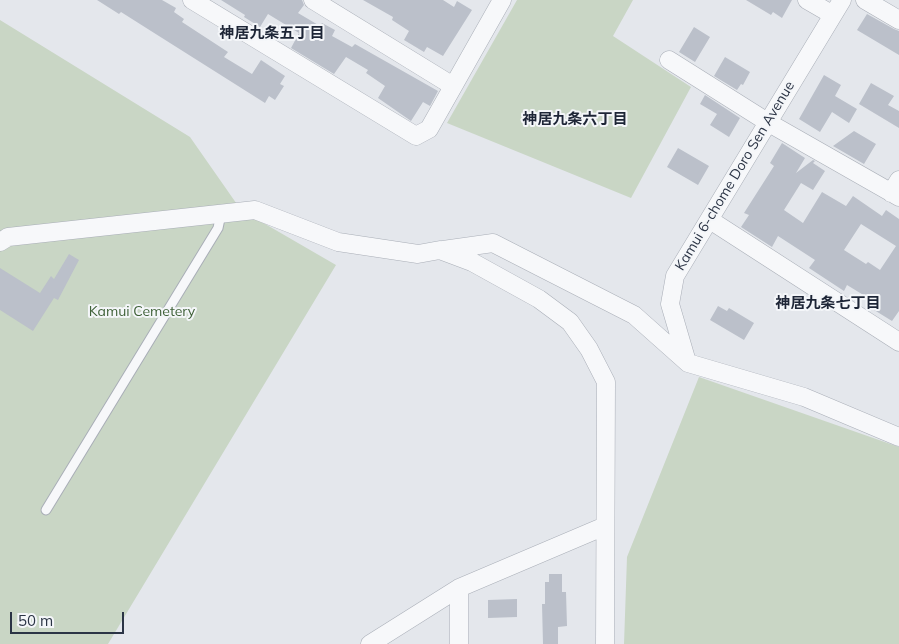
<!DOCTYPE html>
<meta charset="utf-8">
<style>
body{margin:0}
#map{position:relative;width:899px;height:644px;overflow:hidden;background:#e4e7ec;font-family:Mulish,sans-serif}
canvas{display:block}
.scale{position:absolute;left:10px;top:612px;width:114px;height:22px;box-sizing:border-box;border:2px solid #2b3445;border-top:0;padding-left:6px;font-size:15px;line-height:18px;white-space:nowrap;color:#2b3445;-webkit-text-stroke:4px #f4f6f9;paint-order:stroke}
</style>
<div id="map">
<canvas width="899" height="644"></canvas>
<div class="scale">50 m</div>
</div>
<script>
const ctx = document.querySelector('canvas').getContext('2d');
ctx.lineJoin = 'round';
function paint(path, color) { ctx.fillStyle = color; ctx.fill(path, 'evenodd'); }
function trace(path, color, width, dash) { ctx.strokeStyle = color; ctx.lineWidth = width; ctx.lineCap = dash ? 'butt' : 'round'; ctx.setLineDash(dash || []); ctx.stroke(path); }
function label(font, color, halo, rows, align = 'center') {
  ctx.font = font + ' Mulish,"Noto Sans JP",sans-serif'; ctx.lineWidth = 4; ctx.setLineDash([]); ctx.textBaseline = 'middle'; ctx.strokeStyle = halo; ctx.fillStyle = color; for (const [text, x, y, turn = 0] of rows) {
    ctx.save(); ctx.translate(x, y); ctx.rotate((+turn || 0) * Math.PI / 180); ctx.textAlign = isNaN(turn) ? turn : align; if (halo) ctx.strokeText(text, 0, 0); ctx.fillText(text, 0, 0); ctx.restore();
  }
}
const green = new Path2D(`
 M 517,0 L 633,0 L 613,36 L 691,87 L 631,198 L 447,123 Z
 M 0,20 L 190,137 L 241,210 L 336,265 L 108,644 L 0,644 Z
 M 699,377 L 899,447 L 899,644 L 624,644 L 627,557 Z`);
const building = new Path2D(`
 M 97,0 L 162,0 L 176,8 L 174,12 L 184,19 L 182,22 L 228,52 L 224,57 L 252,74 L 261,60 L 285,76 L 280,84 L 284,86 L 275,100 L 269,96 L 265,103 L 151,31 L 121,12 L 119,14 Z
 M 221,0 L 302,0 L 304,5 L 298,13 L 320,26 L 322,23 L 335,30 L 332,36 L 352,47 L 355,44 L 438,91 L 430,106 L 423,102 L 411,121 L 378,98 L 385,86 L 366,73 L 368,70 L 346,57 L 334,74 L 291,48 L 299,33 L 268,14 L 260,27 L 244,17 L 245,15 Z
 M 363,0 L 443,0 L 454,7 L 457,1 L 472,10 L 443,56 L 427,47 L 424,52 L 404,40 L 409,31 L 392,20 L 393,17 Z
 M 746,0 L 792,0 L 782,18 L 773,12 L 771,15 Z
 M 867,14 L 894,29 L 899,31 L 899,55 L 857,30 Z
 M 694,27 L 710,37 L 695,62 L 679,52 Z
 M 725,57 L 750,72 L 743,85 L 741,84 L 737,90 L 714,76 Z
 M 824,75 L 841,85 L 835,96 L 857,109 L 849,123 L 832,112 L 820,132 L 799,119 Z
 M 871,83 L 894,96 L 888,105 L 899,111 L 899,128 L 859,104 Z
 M 705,95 L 740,118 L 729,137 L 710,125 L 717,114 L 700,104 Z
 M 854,131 L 876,144 L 864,164 L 833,146 Z
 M 782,143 L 805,158 L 796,173 L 813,160 L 815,161 L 813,163 L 825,171 L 813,190 L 801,183 L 784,210 L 803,223 L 822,192 L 846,206 L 853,196 L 882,216 L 886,210 L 899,219 L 899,311 L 892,321 L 866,305 L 870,299 L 847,285 L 844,291 L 809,268 L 815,260 L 778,236 L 772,247 L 741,227 L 749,215 L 744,213 L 774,166 L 770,163 ZM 861,224 L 896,246 L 880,270 L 868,262 L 866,264 L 844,250 Z
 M 678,148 L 709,166 L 698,185 L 667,167 Z
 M 69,254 L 79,260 L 58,300 L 54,298 L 33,331 L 0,310 L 0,268 L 40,293 L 51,276 L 54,279 Z
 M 718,306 L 727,311 L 729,308 L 754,323 L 744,340 L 710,320 Z
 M 549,574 L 562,574 L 562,592 L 566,592 L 567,626 L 558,627 L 558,644 L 543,644 L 542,604 L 545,604 L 545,582 L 549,582 Z
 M 517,599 L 517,617 L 488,618 L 488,600 Z`);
const service = new Path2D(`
 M 46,510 L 218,228 L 221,214`);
const minor = new Path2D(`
 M 192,0 L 416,136 L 429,129 L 502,0
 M 313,0 L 453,86
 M 807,0 L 833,15
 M 865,0 L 899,20
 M 669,60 L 769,123 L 899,197
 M 891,193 L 899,180
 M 710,220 L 899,342
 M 0,242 L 8,237 L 255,210 L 338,242 L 418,254 L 440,250 L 472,262 L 539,299 L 570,322 L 589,349 L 606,382 L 605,644
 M 443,250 L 493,243 L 634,315 L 688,363 L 804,397 L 899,437
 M 687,362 L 670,304 L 675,276 L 842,0
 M 459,588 L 459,644
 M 370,644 L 459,588 L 605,526`);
const streetNames = [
 ["Kamui 6-chome Doro Sen Avenue",735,176,-59]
];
const parkNames = [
 ["Kamui Cemetery",142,312]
];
const neighbourhoodNames = [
 ["神居九条五丁目",272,33],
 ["神居九条六丁目",575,119],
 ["神居九条七丁目",828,303]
];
paint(green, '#c9d6c5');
paint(building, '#bbc0ca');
trace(service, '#a9aeb7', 11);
trace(minor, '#a9aeb7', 19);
trace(service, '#f7f8fa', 9);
trace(minor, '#f7f8fa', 18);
label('14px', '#2b3445', '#f4f6f9', streetNames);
label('14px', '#3f6138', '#f4f6f9', parkNames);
label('bold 15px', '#1d2536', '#f4f6f9', neighbourhoodNames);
</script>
